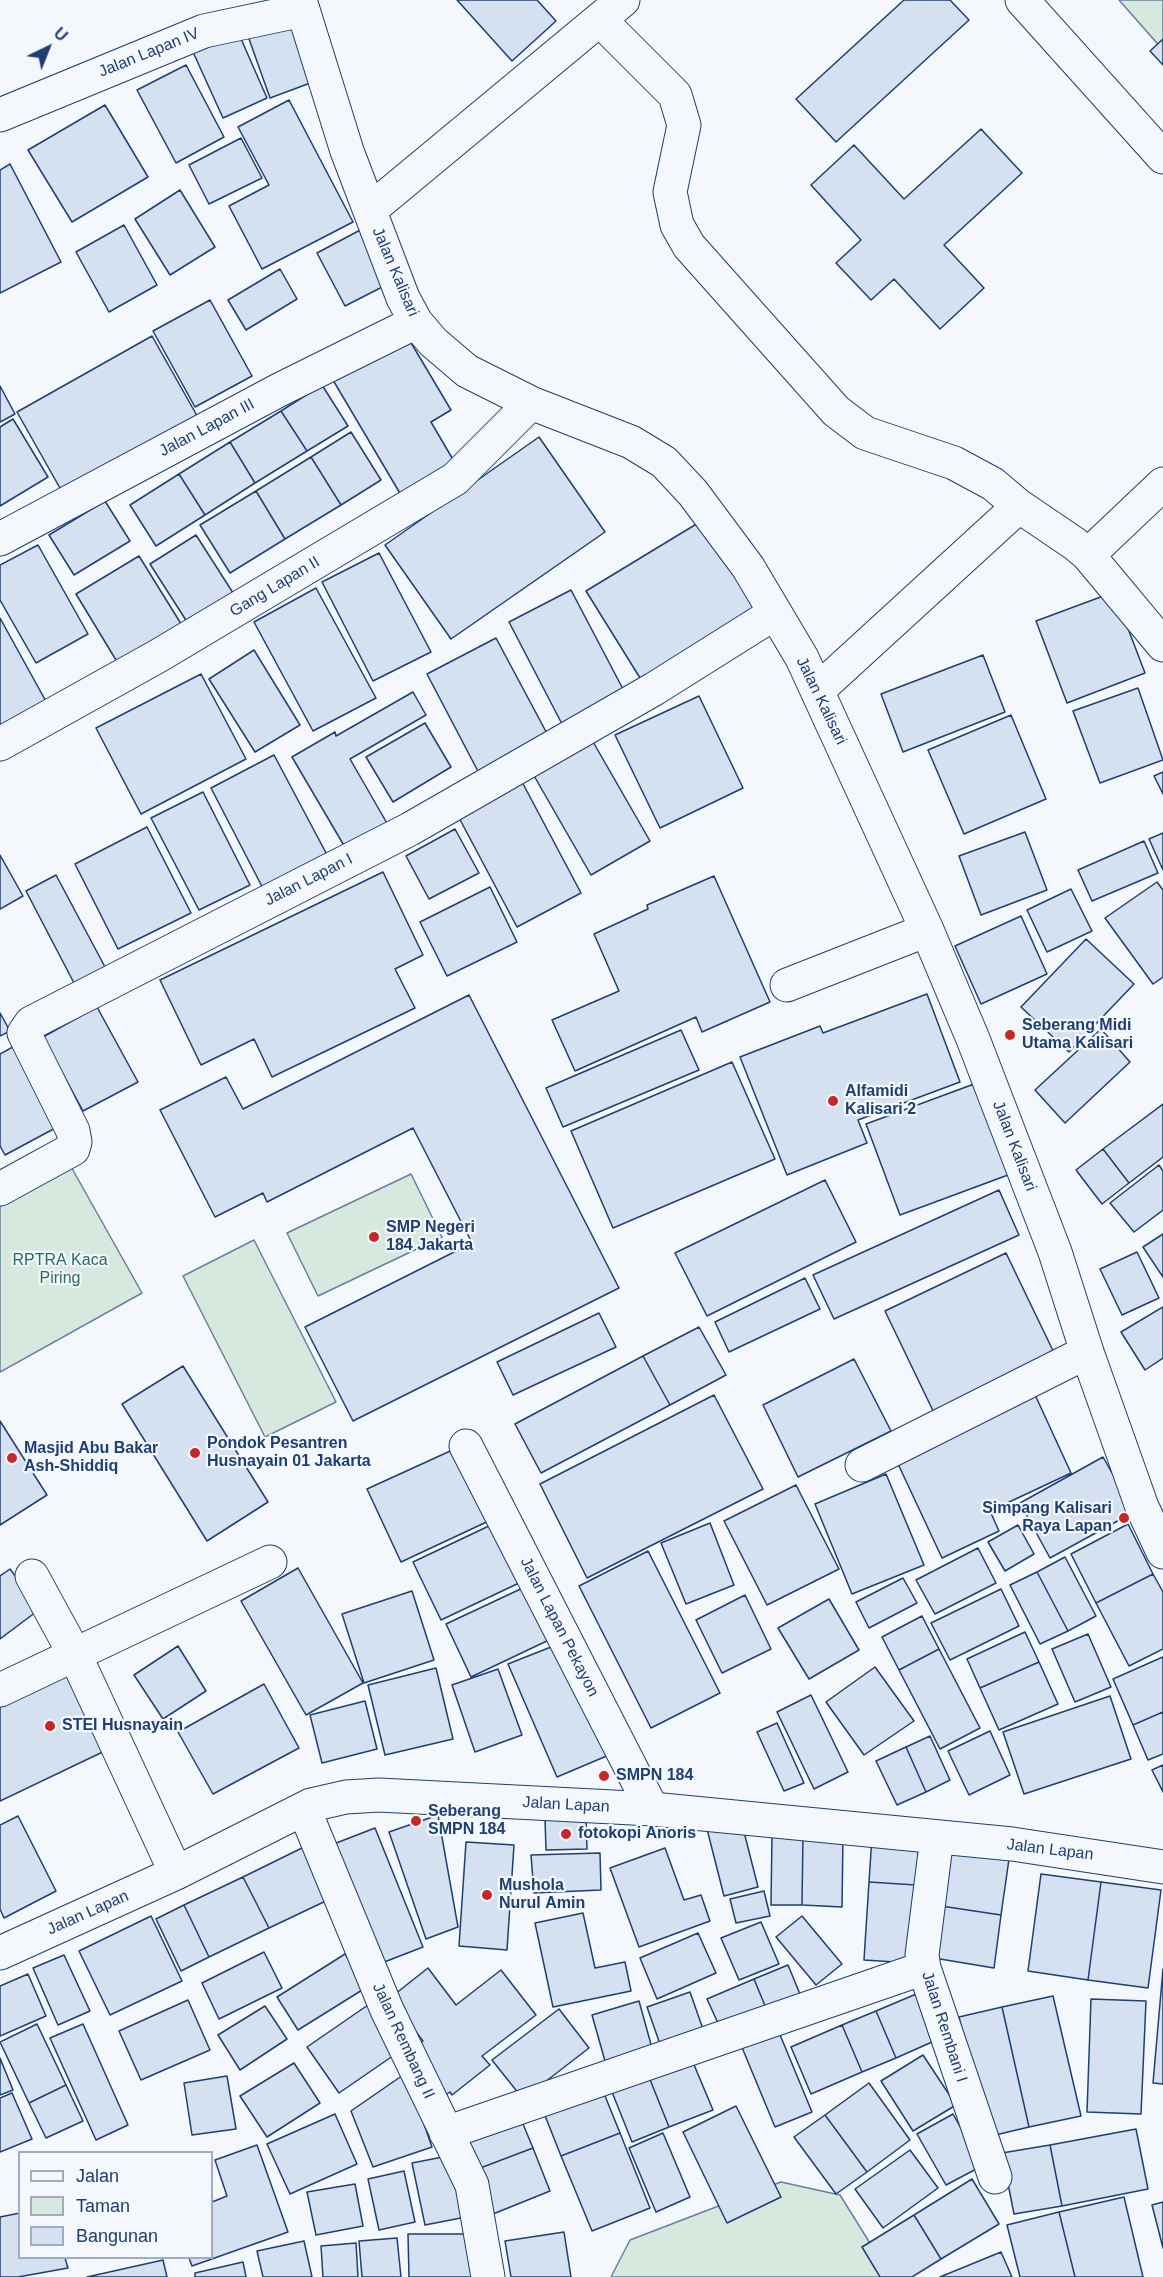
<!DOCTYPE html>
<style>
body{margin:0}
#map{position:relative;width:1163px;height:2277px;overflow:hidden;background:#f4f7fb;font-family:Arial,sans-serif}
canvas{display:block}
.legend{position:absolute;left:18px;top:2151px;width:195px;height:108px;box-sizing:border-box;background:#f4f7fb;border:2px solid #9eadc5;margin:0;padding:8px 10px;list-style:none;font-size:18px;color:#1d3f73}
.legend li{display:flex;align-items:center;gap:12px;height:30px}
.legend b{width:30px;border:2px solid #9eadc5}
.north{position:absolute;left:18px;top:18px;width:60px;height:60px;-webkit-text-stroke:4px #f4f7fb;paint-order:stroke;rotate:43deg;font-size:16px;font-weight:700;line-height:24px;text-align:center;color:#1d3f73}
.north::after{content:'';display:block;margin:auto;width:21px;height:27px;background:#1d3f73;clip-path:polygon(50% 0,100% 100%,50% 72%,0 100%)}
</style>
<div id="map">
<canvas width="1163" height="2277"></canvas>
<ul class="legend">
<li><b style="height:8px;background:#f4f7fb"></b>Jalan</li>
<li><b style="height:16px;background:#d7e8df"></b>Taman</li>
<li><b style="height:16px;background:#d5e0f0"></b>Bangunan</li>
</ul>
<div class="north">U</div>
</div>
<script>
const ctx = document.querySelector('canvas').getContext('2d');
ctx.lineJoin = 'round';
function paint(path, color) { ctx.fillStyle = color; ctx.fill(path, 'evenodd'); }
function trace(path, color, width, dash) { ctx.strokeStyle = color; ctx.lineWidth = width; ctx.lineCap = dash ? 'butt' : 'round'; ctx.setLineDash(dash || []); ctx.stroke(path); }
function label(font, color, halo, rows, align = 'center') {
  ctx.font = font + ' Arial,sans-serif'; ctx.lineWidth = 4.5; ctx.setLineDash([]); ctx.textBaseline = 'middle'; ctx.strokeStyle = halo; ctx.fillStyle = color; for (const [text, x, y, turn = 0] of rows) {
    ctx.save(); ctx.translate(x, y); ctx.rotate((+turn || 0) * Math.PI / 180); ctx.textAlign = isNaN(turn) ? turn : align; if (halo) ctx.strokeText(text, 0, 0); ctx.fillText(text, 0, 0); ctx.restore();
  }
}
const green = new Path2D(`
 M 1119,0 L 1163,0 L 1163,50 Z
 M 70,1165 L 142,1293 L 0,1372 L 0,1204 Z
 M 411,1174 L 442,1237 L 318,1296 L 287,1233 Z
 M 254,1240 L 336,1402 L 265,1437 L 183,1276 Z
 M 781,2182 L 840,2195 L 891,2277 L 611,2277 L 630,2240 Z`);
const building = new Path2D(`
 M 457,0 L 537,0 L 556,21 L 512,61 Z
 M 904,0 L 950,0 L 969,20 L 836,142 L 796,99 Z
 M 299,18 L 321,79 L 270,98 L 248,36 Z
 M 238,32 L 267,98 L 223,118 L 193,52 Z
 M 1163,39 L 1163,65 L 1150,51 Z
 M 186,65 L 224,137 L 176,163 L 137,90 Z
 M 289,100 L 353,222 L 262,269 L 229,206 L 269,185 L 238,127 Z
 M 105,105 L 148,177 L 72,222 L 28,150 Z
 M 981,129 L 1022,173 L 944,245 L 984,288 L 940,329 L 894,279 L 871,300 L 836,263 L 861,240 L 811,185 L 854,145 L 904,199 Z
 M 241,138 L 262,178 L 209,204 L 189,165 Z
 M 10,164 L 61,262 L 0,293 L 0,170 Z
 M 180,190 L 215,247 L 170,275 L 135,219 Z
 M 124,225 L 157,285 L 109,312 L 76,252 Z
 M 364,228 L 392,282 L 345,306 L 317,253 Z
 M 280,269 L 297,299 L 246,330 L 228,300 Z
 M 210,300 L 252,376 L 195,407 L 153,331 Z
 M 404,331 L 451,410 L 431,422 L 455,463 L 401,495 L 330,375 Z
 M 152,336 L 200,421 L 65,497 L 17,412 Z
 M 322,385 L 348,426 L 307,451 L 281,411 Z
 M 0,386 L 15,414 L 0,422 Z
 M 281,411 L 307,451 L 255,483 L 230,442 Z
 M 13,419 L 48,477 L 0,506 L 0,427 Z
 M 351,432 L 381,480 L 341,505 L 311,457 Z
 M 539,437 L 605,532 L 451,639 L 385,545 Z
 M 230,442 L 255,483 L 205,515 L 179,474 Z
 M 311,457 L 341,505 L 285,539 L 256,491 Z
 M 179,474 L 205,515 L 156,546 L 130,505 Z
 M 256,491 L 285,539 L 230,573 L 200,525 Z
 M 105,501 L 130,541 L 74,575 L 49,535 Z
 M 703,520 L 760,616 L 645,686 L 586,591 Z
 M 196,535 L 235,596 L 189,625 L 150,564 Z
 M 38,545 L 88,634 L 36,663 L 0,600 L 0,565 Z
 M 379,553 L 431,652 L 373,681 L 322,582 Z
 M 139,556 L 183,627 L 119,665 L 76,594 Z
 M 316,588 L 376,698 L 313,731 L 254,622 Z
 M 571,590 L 624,691 L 562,724 L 509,622 Z
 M 1114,592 L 1145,673 L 1067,703 L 1036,621 Z
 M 0,618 L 48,705 L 0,731 Z
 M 496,638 L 551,741 L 481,777 L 427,674 Z
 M 254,650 L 300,725 L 255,752 L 209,679 Z
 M 983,655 L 1005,712 L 903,752 L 881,694 Z
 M 201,674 L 246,759 L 141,814 L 96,728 Z
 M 1138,688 L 1163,760 L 1100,783 L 1073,711 Z
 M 413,692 L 426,715 L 350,759 L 388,825 L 346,849 L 292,757 L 335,732 L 336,736 Z
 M 699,696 L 743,788 L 660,828 L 615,735 Z
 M 1011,715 L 1046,799 L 964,834 L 928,750 Z
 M 425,723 L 451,767 L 393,802 L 366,757 Z
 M 592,740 L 650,841 L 591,875 L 533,774 Z
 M 274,755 L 333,866 L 269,900 L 211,788 Z
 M 1163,772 L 1163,794 L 1154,776 Z
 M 521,780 L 581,893 L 517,927 L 457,814 Z
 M 203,792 L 250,885 L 199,910 L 151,818 Z
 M 147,827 L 191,913 L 118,949 L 75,864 Z
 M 455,829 L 479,873 L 429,899 L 406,856 Z
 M 1025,832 L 1047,890 L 981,915 L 959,856 Z
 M 1163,833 L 1163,870 L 1149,839 Z
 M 1144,841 L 1158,873 L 1092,901 L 1078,870 Z
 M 0,855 L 23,896 L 0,909 Z
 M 383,872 L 423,955 L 395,969 L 415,1008 L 272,1077 L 254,1039 L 201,1065 L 160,980 Z
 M 56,875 L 105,967 L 74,983 L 26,891 Z
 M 714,876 L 770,1002 L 702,1032 L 696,1017 L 575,1071 L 552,1020 L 619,991 L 594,934 L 648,909 L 647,905 Z
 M 1157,882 L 1163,890 L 1163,977 L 1153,984 L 1105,918 Z
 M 490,887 L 517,942 L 447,976 L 420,922 Z
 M 1071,889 L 1092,931 L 1047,952 L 1027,910 Z
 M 1021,916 L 1047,974 L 981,1004 L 955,946 Z
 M 1086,939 L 1134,984 L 1069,1052 L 1021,1007 Z
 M 927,994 L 960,1082 L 858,1120 L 867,1143 L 787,1175 L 740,1057 L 820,1026 L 823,1033 Z
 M 469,995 L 619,1288 L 353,1421 L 305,1327 L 472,1243 L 413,1128 L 267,1202 L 263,1193 L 215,1217 L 160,1110 L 226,1077 L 243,1109 Z
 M 97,1007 L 138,1082 L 83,1111 L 43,1037 Z
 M 0,1013 L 10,1031 L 0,1036 Z
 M 1101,1029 L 1130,1062 L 1065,1123 L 1035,1090 Z
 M 681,1030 L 699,1070 L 563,1127 L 546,1088 Z
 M 18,1044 L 61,1125 L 5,1155 L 0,1146 L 0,1054 Z
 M 732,1062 L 775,1159 L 613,1228 L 571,1131 Z
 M 974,1084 L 1008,1175 L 900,1215 L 866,1124 Z
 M 1163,1104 L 1163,1157 L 1129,1183 L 1103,1149 Z
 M 1103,1149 L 1129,1183 L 1102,1204 L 1076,1170 Z
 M 1159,1165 L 1163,1171 L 1163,1210 L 1134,1232 L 1110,1203 Z
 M 825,1180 L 856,1242 L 707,1316 L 675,1253 Z
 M 999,1190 L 1019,1235 L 834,1319 L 813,1275 Z
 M 1163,1234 L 1163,1277 L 1143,1247 Z
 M 1137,1252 L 1159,1298 L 1122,1315 L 1100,1269 Z
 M 1006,1253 L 1057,1359 L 936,1417 L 885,1311 Z
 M 805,1278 L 820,1309 L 729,1352 L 715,1322 Z
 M 1163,1307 L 1163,1358 L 1145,1370 L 1121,1332 Z
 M 599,1313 L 616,1347 L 513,1395 L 497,1362 Z
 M 699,1327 L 726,1375 L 670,1405 L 643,1356 Z
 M 643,1356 L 670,1405 L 541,1473 L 515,1424 Z
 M 854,1359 L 891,1431 L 798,1477 L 763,1405 Z
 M 183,1366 L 268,1502 L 207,1541 L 122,1404 Z
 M 1031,1386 L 1071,1473 L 990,1511 L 999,1531 L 942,1558 L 892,1451 Z
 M 714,1395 L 763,1489 L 587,1578 L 540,1484 Z
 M 0,1421 L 47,1495 L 0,1525 Z
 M 459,1447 L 493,1519 L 401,1562 L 367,1489 Z
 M 1103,1457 L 1134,1512 L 1050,1558 L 1020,1503 Z
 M 886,1474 L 924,1565 L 852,1594 L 815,1504 Z
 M 796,1485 L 839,1569 L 767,1605 L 724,1521 Z
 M 710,1523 L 734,1585 L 686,1604 L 661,1543 Z
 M 1128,1524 L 1153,1574 L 1096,1603 L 1071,1554 Z
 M 491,1525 L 519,1583 L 441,1620 L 413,1562 Z
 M 1018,1525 L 1034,1554 L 1005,1571 L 988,1542 Z
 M 978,1548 L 996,1583 L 935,1614 L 916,1580 Z
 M 648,1551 L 720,1693 L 651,1728 L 579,1586 Z
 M 1065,1557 L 1096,1616 L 1068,1631 L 1037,1572 Z
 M 298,1568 L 363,1683 L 306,1715 L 241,1601 Z
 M 10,1569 L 40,1609 L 0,1639 L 0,1576 Z
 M 1037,1572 L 1068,1631 L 1040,1644 L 1010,1585 Z
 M 1153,1574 L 1163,1592 L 1163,1649 L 1129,1666 L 1096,1603 Z
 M 903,1578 L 917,1603 L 869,1628 L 856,1602 Z
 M 527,1586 L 551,1639 L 471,1677 L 446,1624 Z
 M 1001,1589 L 1019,1626 L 950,1660 L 931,1623 Z
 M 412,1591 L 434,1660 L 364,1683 L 342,1614 Z
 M 745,1595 L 771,1649 L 722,1673 L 696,1620 Z
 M 829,1599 L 859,1650 L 809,1679 L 778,1628 Z
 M 922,1616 L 939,1649 L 899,1670 L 882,1637 Z
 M 1025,1632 L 1039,1662 L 980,1688 L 967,1659 Z
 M 1088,1634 L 1111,1687 L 1075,1702 L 1052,1649 Z
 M 561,1643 L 609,1755 L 557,1777 L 508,1664 Z
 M 178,1646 L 206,1691 L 163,1719 L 134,1675 Z
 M 939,1649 L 980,1728 L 940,1749 L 899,1670 Z
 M 1163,1657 L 1163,1712 L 1133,1725 L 1113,1679 Z
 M 1039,1662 L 1058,1704 L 999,1730 L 980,1688 Z
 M 875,1667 L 914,1721 L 864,1755 L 826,1702 Z
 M 71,1668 L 111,1748 L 0,1801 L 0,1703 Z
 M 436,1668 L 453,1739 L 385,1755 L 368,1685 Z
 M 498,1669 L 522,1735 L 475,1752 L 452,1685 Z
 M 264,1684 L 299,1748 L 213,1794 L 178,1732 Z
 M 811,1695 L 848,1772 L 814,1789 L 777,1712 Z
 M 1110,1696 L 1131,1759 L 1024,1794 L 1003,1732 Z
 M 365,1701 L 377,1749 L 322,1763 L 310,1715 Z
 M 1163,1712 L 1163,1754 L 1148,1760 L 1133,1725 Z
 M 777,1723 L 804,1783 L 784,1791 L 757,1732 Z
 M 990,1731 L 1010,1775 L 969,1795 L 948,1751 Z
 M 930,1736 L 950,1780 L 926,1792 L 906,1747 Z
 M 906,1747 L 926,1792 L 897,1805 L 876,1761 Z
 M 1163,1765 L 1163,1792 L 1152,1770 Z
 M 438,1815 L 458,1927 L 426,1939 L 389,1832 Z
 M 18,1816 L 56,1891 L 4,1918 L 0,1909 L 0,1825 Z
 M 586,1818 L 587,1849 L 546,1850 L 545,1819 Z
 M 741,1820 L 758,1887 L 724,1896 L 707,1829 Z
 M 375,1828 L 423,1947 L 374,1966 L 326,1847 Z
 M 772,1833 L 803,1834 L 802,1905 L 771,1905 Z
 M 803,1834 L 843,1835 L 842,1907 L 802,1905 Z
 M 872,1836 L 919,1840 L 916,1885 L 869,1882 Z
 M 466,1842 L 514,1845 L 507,1950 L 459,1946 Z
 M 304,1847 L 330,1899 L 269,1928 L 243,1877 Z
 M 665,1848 L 684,1900 L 701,1895 L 710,1921 L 639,1947 L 610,1868 Z
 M 950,1850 L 1009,1859 L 1001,1915 L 941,1906 Z
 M 600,1853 L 601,1890 L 534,1893 L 531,1855 Z
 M 1041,1874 L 1101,1882 L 1088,1980 L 1028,1971 Z
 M 243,1877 L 269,1928 L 209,1957 L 184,1905 Z
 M 869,1882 L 916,1885 L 911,1963 L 864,1960 Z
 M 1101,1882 L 1161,1890 L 1148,1988 L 1088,1980 Z
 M 764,1891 L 770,1916 L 736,1923 L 730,1899 Z
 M 184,1905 L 209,1957 L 181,1971 L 156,1919 Z
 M 941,1906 L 1001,1915 L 994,1968 L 934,1958 Z
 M 583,1913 L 595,1968 L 625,1962 L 631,1991 L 553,2007 L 535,1923 Z
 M 151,1916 L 182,1981 L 110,2015 L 79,1951 Z
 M 802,1916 L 842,1964 L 816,1985 L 776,1937 Z
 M 761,1922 L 779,1964 L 739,1980 L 721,1938 Z
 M 698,1933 L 716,1973 L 657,1999 L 640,1958 Z
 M 264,1952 L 282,1988 L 219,2019 L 202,1983 Z
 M 345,1954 L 367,1987 L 298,2030 L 277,1997 Z
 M 64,1955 L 90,2011 L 58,2025 L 33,1968 Z
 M 788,1965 L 802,1999 L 768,2013 L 754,1979 Z
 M 428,1968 L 456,2005 L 501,1970 L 536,2015 L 482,2056 L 490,2065 L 452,2095 L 450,2092 L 444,2096 L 410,2051 L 423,2041 L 390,1998 Z
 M 1163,1969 L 1163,2084 L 1153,2083 Z
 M 28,1974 L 46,2016 L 0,2036 L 0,1986 Z
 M 754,1979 L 768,2013 L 722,2032 L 707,1999 Z
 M 690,1992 L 704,2032 L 661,2047 L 647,2007 Z
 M 921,1992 L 941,2038 L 896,2058 L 876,2011 Z
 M 1053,1996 L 1081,2116 L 1029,2127 L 1002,2007 Z
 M 1091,1999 L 1146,2001 L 1141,2114 L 1087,2112 Z
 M 188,2000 L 210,2050 L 141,2080 L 119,2031 Z
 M 639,2001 L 652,2048 L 605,2061 L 592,2015 Z
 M 368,2005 L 400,2051 L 339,2093 L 307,2047 Z
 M 265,2006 L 287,2039 L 240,2070 L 218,2035 Z
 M 1002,2007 L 1029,2127 L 987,2137 L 959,2017 Z
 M 559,2009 L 589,2048 L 523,2099 L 492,2060 Z
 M 876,2011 L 896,2058 L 862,2072 L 842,2025 Z
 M 37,2024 L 66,2085 L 29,2103 L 0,2042 Z
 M 83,2024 L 128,2125 L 96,2140 L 50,2038 Z
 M 842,2025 L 862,2072 L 811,2094 L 791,2047 Z
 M 778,2030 L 812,2112 L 775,2127 L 741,2045 Z
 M 923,2055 L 956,2105 L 913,2131 L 881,2081 Z
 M 0,2058 L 13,2090 L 0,2095 Z
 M 692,2060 L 713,2110 L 669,2127 L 649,2077 Z
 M 294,2063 L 320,2103 L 267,2137 L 240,2096 Z
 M 406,2073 L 432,2147 L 373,2167 L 351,2111 Z
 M 227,2076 L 236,2129 L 192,2135 L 184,2083 Z
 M 649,2077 L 669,2127 L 632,2142 L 612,2092 Z
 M 869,2083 L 910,2140 L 867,2172 L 825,2115 Z
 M 66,2085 L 83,2121 L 46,2138 L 29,2103 Z
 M 601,2086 L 620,2133 L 561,2156 L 542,2108 Z
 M 12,2093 L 32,2139 L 0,2152 L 0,2098 Z
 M 736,2106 L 781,2197 L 727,2223 L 683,2132 Z
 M 518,2112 L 533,2148 L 475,2170 L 461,2134 Z
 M 335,2114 L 357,2164 L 290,2194 L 267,2144 Z
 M 953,2114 L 982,2166 L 946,2185 L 917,2134 Z
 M 825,2115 L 867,2172 L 836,2194 L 794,2137 Z
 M 1136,2129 L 1148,2189 L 1062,2206 L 1050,2145 Z
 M 620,2133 L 650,2208 L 592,2231 L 561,2156 Z
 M 663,2133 L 690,2197 L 656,2212 L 629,2148 Z
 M 257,2145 L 288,2232 L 192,2266 L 189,2258 L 212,2258 L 212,2202 L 227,2196 L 215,2160 Z
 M 1050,2145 L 1062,2206 L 1014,2214 L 1002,2153 Z
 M 533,2148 L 550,2191 L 493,2214 L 475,2170 Z
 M 910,2150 L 938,2188 L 883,2228 L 855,2189 Z
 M 453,2155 L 466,2217 L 425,2225 L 412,2163 Z
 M 404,2171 L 415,2222 L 379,2230 L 368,2179 Z
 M 972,2179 L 999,2224 L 941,2259 L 914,2215 Z
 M 355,2184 L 363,2226 L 316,2235 L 307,2192 Z
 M 1124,2197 L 1143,2277 L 1075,2277 L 1059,2212 Z
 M 1163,2202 L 1163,2248 L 1152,2205 Z
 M 1059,2212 L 1075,2277 L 1020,2277 L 1007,2225 Z
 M 20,2213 L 20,2258 L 65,2258 L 68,2268 L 18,2277 L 0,2277 L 0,2217 Z
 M 914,2215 L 941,2259 L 912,2277 L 880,2277 L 862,2247 Z
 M 564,2232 L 571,2277 L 511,2277 L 505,2241 Z
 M 408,2234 L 472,2234 L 473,2277 L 409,2277 Z
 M 397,2238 L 401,2277 L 362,2277 L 359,2241 Z
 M 304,2241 L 312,2277 L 263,2277 L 257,2251 Z
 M 356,2243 L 358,2277 L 323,2277 L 321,2246 Z
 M 1001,2252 L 1012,2277 L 940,2277 Z
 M 163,2260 L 167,2277 L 87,2277 Z
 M 243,2262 L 246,2277 L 195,2277 L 195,2273 Z`);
const minor = new Path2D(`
 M 300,0 L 347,151 L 403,298 L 416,322 L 433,342 L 467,371 L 531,403 L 631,442 L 664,462 L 693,493 L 748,567 L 802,658 L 927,930 L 973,1039 L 1055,1252 L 1087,1352 L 1142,1507 L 1163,1552
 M 1022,0 L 1163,157
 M 600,20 L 675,95 L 684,125 L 670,192 L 677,225 L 689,246 L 836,411 L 865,433 L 954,463 L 993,484 L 1019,506
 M 0,115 L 204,31 L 303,10
 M 370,210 L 623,0
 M 0,539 L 279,390 L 416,322
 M 1088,555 L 1163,645
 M 818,690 L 1019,506 L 1075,544 L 1088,555 L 1163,484
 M 0,744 L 158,656 L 455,479 L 531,403
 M 787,985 L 927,930
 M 0,1189 L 73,1149 L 75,1142 L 73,1131 L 24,1033 L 31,1023 L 410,829 L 654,689 L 775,613
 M 466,1446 L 652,1809
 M 862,1465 L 1087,1352
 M 32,1576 L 75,1655 L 176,1873
 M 0,1690 L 270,1562
 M 304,1809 L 387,2010 L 472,2185 L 488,2277
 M 937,1837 L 922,1955 L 924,1968 L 995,2177
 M 0,1953 L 176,1873 L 311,1805 L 346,1797 L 379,1795 L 652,1809 L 1012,1844 L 1163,1867
 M 446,2133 L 924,1968`);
const markers = [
 [1010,1035,6,"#c62828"],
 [833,1101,6,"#c62828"],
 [374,1237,6,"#c62828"],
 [195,1453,6,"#c62828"],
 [12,1458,6,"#c62828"],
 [1124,1518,6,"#c62828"],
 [50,1726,6,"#c62828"],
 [604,1776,6,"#c62828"],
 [416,1821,6,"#c62828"],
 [566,1834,6,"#c62828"],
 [487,1895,6,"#c62828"]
];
const streetNames = [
 ["Jalan Lapan IV",149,53,-22],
 ["Jalan Kalisari",395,272,67],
 ["Jalan Lapan III",207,428,-28],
 ["Gang Lapan II",275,587,-31],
 ["Jalan Kalisari",821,701,64],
 ["Jalan Lapan I",309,880,-27],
 ["Jalan Kalisari",1014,1146,69],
 ["Jalan Lapan Pekayon",559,1627,63],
 ["Jalan Lapan",566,1805,3],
 ["Jalan Lapan",1050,1850,7],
 ["Jalan Lapan",88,1913,-24],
 ["Jalan Rembani I",944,2027,72],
 ["Jalan Rembang II",403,2041,65]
];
const poiNames = [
 ["Seberang Midi",1022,1026],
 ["Utama Kalisari",1022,1044],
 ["Alfamidi",845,1092],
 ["Kalisari 2",845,1110],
 ["SMP Negeri",386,1228],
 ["184 Jakarta",386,1246],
 ["Pondok Pesantren",207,1444],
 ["Husnayain 01 Jakarta",207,1462],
 ["Masjid Abu Bakar",24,1449],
 ["Ash-Shiddiq",24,1467],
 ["Simpang Kalisari",1112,1509,"right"],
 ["Raya Lapan",1112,1527,"right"],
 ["STEI Husnayain",62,1726],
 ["SMPN 184",616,1776],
 ["Seberang",428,1812],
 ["SMPN 184",428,1830],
 ["fotokopi Anoris",578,1834],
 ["Mushola",499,1886],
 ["Nurul Amin",499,1904]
];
const parkNames = [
 ["RPTRA Kaca",60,1261],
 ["Piring",60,1279]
];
paint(green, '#d7e8df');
trace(green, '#687fa3', 1.5);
paint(building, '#d5e0f0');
trace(building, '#1d3f73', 1.5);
trace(minor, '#1d3f73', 35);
trace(minor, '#f4f7fb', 33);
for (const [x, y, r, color] of markers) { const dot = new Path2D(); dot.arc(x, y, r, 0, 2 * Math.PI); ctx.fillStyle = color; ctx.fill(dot); trace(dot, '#f4f7fb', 2); }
label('16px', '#1d3f73', '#f4f7fb', streetNames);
label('bold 16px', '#1d3f73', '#f4f7fb', poiNames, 'left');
label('16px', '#2c6c60', '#f4f7fb', parkNames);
</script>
